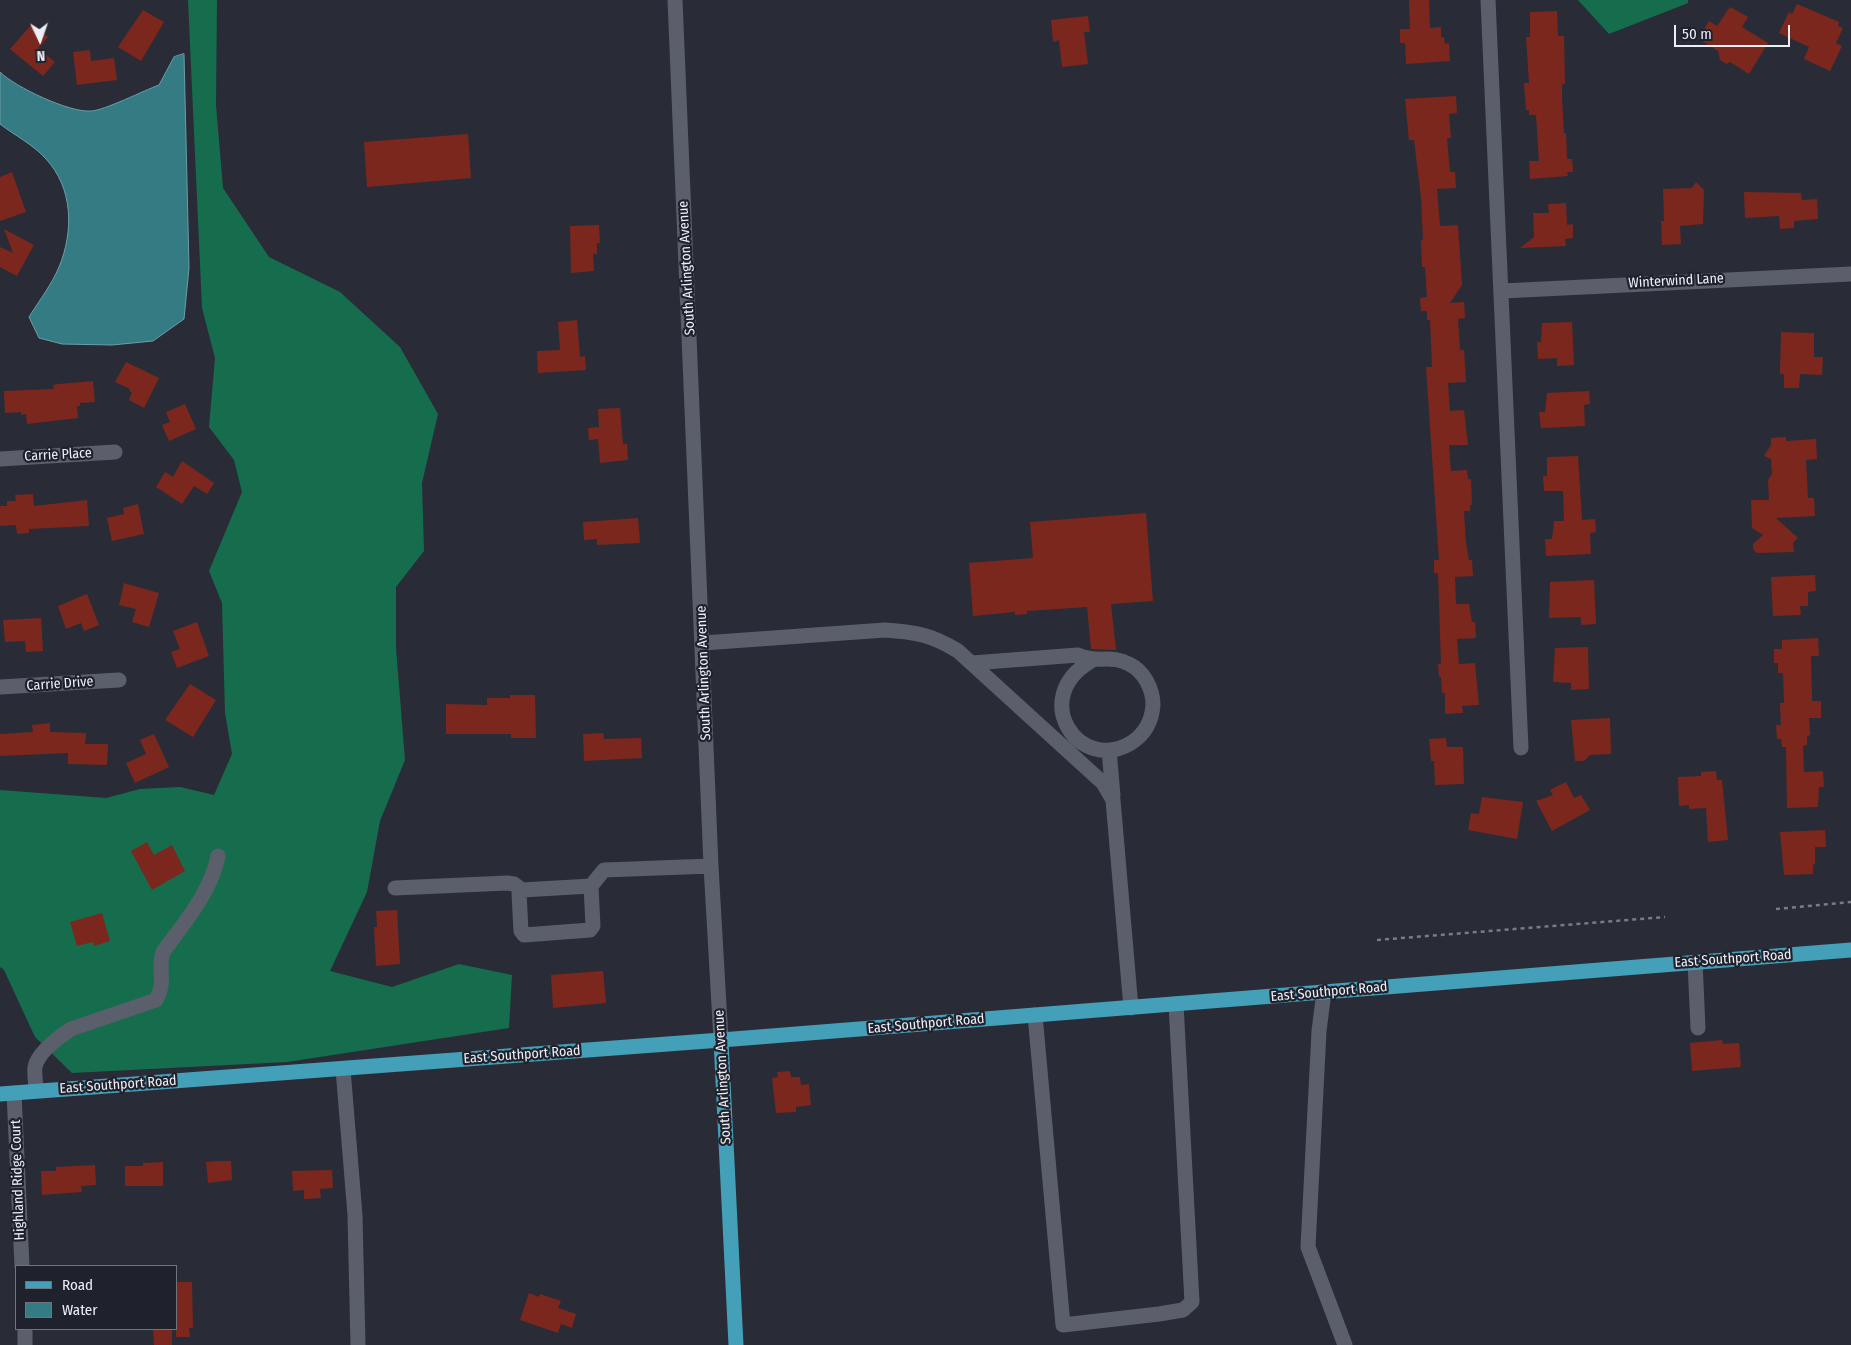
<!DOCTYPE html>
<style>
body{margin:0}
#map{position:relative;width:1851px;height:1345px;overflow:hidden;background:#292c36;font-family:"Fira Sans Condensed",sans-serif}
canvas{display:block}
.legend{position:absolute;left:15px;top:1265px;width:162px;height:65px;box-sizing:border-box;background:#1f222c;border:1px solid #71747d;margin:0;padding:6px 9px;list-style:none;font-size:15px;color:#eceff6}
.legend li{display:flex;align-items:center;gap:10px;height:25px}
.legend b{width:25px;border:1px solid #71747d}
.north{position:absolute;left:15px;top:15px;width:50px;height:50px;-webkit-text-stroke:4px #1f222c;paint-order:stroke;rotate:177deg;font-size:14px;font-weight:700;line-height:20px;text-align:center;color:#eceff6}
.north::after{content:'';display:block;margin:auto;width:18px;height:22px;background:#eceff6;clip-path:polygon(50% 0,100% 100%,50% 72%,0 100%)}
.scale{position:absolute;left:1674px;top:25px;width:116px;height:22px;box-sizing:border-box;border:2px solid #eceff6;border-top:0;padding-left:6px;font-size:15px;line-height:18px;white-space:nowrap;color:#eceff6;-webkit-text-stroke:4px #1f222c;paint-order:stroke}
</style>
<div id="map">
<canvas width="1851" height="1345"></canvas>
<ul class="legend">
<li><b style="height:6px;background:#449fb9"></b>Road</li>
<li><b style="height:14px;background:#347b84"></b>Water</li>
</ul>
<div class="north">N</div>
<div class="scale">50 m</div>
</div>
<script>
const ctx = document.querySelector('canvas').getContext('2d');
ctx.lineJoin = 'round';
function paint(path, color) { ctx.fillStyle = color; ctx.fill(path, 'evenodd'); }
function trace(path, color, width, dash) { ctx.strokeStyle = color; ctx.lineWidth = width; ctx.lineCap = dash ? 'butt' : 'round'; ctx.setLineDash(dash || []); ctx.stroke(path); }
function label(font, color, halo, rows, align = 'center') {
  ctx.font = font + ' "Fira Sans Condensed",sans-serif'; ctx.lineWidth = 4.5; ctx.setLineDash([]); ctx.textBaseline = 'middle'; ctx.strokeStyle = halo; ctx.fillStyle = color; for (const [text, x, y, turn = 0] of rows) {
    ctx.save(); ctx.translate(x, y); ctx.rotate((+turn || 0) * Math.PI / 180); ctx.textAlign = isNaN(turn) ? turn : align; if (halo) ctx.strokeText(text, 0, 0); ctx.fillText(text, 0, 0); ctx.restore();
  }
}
const forest = new Path2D(`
 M 188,0 L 217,0 L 216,105 L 223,188 L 269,257 L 340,292 L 400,347 L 438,414 L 422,483 L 424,551 L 396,587 L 396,648 L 405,760 L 380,821 L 367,892 L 330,971 L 392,987 L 459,964 L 512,975 L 509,1028 L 287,1062 L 72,1073 L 35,1037 L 4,970 L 0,967 L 0,790 L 106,798 L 140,789 L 180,787 L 214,795 L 232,754 L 225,713 L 222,603 L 209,571 L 242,492 L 234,460 L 209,427 L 215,358 L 202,308 Z
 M 1578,0 L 1688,0 L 1688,3 L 1609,34 Z`);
const water = new Path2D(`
 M 184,54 L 189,268 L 184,319 L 153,341 L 112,345 L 62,344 L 39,338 L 29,317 C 39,301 52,284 59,267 C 74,231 73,188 46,159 C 34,145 14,135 0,124 L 0,72 C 15,87 70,113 91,111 C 103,111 145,90 159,85 L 174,57 Z`);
const building = new Path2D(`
 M 1409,0 L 1429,0 L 1430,28 L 1441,27 L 1441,37 L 1444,37 L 1445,44 L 1449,43 L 1450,61 L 1406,64 L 1405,43 L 1400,43 L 1400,29 L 1410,29 Z
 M 1797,4 L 1839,22 L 1838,26 L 1843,28 L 1836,43 L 1842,46 L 1830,71 L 1804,59 L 1809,47 L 1779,33 L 1789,12 L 1792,14 Z
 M 1730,7 L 1748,17 L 1742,27 L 1768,43 L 1749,74 L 1730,62 L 1726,64 L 1720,60 L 1718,51 L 1699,39 L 1709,21 L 1717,26 Z
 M 143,10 L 164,22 L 141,61 L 118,47 Z
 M 1557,11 L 1558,36 L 1564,36 L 1565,84 L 1562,84 L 1562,98 L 1564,133 L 1566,133 L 1567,159 L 1572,159 L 1573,172 L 1567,172 L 1568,176 L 1530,179 L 1529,161 L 1539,161 L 1536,115 L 1529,115 L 1529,110 L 1526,110 L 1524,83 L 1529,83 L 1526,37 L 1530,37 L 1530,12 Z
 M 1088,16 L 1090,32 L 1084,32 L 1088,64 L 1062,67 L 1059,40 L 1053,42 L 1051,20 Z
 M 32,24 L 48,37 L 38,48 L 55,62 L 43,76 L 10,49 Z
 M 90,50 L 91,61 L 114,58 L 117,80 L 77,85 L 73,52 Z
 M 1456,96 L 1457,113 L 1449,114 L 1451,138 L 1447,138 L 1450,172 L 1455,172 L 1456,188 L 1437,189 L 1440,226 L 1458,225 L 1462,285 L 1450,303 L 1464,302 L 1465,318 L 1458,319 L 1460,350 L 1464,350 L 1466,382 L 1448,383 L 1450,411 L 1464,410 L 1468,445 L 1449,445 L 1451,471 L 1467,470 L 1468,479 L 1471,479 L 1472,505 L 1470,505 L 1470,511 L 1464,511 L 1466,543 L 1469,560 L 1472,560 L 1473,576 L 1455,577 L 1456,604 L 1469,604 L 1472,622 L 1475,622 L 1476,638 L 1457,639 L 1459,664 L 1475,663 L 1479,705 L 1462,706 L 1463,713 L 1445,714 L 1445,693 L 1442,693 L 1441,677 L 1439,677 L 1438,664 L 1441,664 L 1438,573 L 1434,573 L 1434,560 L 1439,560 L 1426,367 L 1432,367 L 1430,320 L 1427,320 L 1427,311 L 1421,311 L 1420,298 L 1427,297 L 1425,267 L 1422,267 L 1421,240 L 1423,239 L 1421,198 L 1414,140 L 1409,140 L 1405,99 Z
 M 468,134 L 471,178 L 367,187 L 364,142 Z
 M 12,172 L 26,212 L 0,221 L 0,177 Z
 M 1696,182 L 1704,190 L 1703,224 L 1680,226 L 1681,244 L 1662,245 L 1661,221 L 1664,221 L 1663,189 L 1692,188 Z
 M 1744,192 L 1801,193 L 1802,200 L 1817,199 L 1818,219 L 1794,221 L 1794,228 L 1780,229 L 1779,216 L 1745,218 Z
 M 1566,203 L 1567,225 L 1573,224 L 1573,238 L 1565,239 L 1566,246 L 1520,248 L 1534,237 L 1533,213 L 1549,213 L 1548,204 Z
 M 599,225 L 600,243 L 597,243 L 597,254 L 593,254 L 594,271 L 571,273 L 570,226 Z
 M 4,229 L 34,245 L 17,276 L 0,267 L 0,247 L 13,253 Z
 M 577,320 L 580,357 L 585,356 L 586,370 L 538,373 L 537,351 L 560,350 L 558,322 Z
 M 1572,322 L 1574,365 L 1557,366 L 1557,358 L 1538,359 L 1537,342 L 1541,342 L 1542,323 Z
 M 1781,332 L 1814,333 L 1814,357 L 1823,357 L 1822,375 L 1800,374 L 1799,388 L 1784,388 L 1784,374 L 1780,374 Z
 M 126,362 L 159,378 L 144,408 L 129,400 L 132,392 L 129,391 L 130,389 L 115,382 Z
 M 93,381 L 95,402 L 80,403 L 80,406 L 77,406 L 78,418 L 27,424 L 26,414 L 21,415 L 21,412 L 5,413 L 4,391 L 54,389 L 53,385 L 59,384 Z
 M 1589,391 L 1590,404 L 1584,405 L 1585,426 L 1541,428 L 1539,412 L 1545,412 L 1547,393 Z
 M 185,404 L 196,429 L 169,441 L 162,425 L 170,422 L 166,412 Z
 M 620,408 L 623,444 L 627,444 L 628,460 L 600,463 L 598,439 L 589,440 L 588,428 L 599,427 L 598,409 Z
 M 1786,437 L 1786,441 L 1816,439 L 1817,459 L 1806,460 L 1808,498 L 1814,498 L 1815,516 L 1776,518 L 1798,538 L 1793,543 L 1794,552 L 1757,553 L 1753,549 L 1753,544 L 1763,535 L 1752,528 L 1751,500 L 1769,500 L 1768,480 L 1772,474 L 1771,459 L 1764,456 L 1771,445 L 1771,438 Z
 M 1578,456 L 1582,520 L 1595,519 L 1596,532 L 1590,533 L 1591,554 L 1546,556 L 1545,539 L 1552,539 L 1554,521 L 1564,521 L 1563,491 L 1544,491 L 1543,476 L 1547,476 L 1547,457 Z
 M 182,461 L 214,483 L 207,494 L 194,486 L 182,504 L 156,487 L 165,472 L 173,477 Z
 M 33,494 L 34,506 L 87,500 L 89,526 L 29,529 L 29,533 L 17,534 L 16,525 L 0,526 L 0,506 L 7,506 L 7,501 L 16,501 L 15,495 Z
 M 138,504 L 144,534 L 112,541 L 107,518 L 124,514 L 123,508 Z
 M 1146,513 L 1153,601 L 1111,604 L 1116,650 L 1091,649 L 1087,607 L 1027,611 L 1027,614 L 1015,615 L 1015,612 L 973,616 L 969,563 L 1033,558 L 1030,522 Z
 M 638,518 L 640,543 L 597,545 L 597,539 L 584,540 L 583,522 Z
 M 1815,575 L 1816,591 L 1808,592 L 1808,606 L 1800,606 L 1801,615 L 1773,616 L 1771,577 Z
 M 1594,580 L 1596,624 L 1581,625 L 1581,617 L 1549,618 L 1550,582 Z
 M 124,583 L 159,593 L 149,627 L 132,622 L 136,609 L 119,605 Z
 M 87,594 L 99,625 L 84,631 L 81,623 L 66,629 L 58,606 Z
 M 41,618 L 43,651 L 26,652 L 25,641 L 5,642 L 3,620 Z
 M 197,622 L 209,656 L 177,668 L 171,652 L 180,649 L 173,631 Z
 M 1818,638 L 1819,656 L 1811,656 L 1812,701 L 1821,701 L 1821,718 L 1809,718 L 1810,735 L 1807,736 L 1807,745 L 1803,746 L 1804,772 L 1823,771 L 1824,787 L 1819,787 L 1818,807 L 1787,808 L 1786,747 L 1782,747 L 1781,739 L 1777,739 L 1776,725 L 1781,725 L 1780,703 L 1784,703 L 1783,673 L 1778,673 L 1778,663 L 1774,663 L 1774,649 L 1782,649 L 1782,640 Z
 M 1588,647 L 1589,689 L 1571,690 L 1571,683 L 1553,682 L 1555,648 Z
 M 190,684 L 216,700 L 193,737 L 165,720 Z
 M 510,695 L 535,695 L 536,738 L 511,738 L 511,734 L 446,734 L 446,704 L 487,705 L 487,698 L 510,698 Z
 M 1610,718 L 1611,754 L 1590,755 L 1584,761 L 1575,761 L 1571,720 Z
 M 50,723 L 50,732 L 86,733 L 85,744 L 108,744 L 107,765 L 68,764 L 68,753 L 0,756 L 0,734 L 33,732 L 32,725 Z
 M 603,733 L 604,739 L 641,738 L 642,758 L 584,761 L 583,734 Z
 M 154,734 L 169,767 L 135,783 L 126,763 L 146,754 L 140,740 Z
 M 1446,738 L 1447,747 L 1463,747 L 1464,784 L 1435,785 L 1434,761 L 1431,761 L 1429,739 Z
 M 1716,771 L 1717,780 L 1722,780 L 1728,840 L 1708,842 L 1706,808 L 1689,809 L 1689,805 L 1679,806 L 1678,777 L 1701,776 L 1701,772 Z
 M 1566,782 L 1574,798 L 1581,795 L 1590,810 L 1552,831 L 1536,801 L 1553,795 L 1550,790 Z
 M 1482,797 L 1523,802 L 1517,839 L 1468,830 L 1471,813 L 1479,814 Z
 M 1825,830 L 1826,847 L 1815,847 L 1815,864 L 1813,865 L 1813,874 L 1784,875 L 1780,832 Z
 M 147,842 L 154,855 L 172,845 L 185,871 L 152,890 L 131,851 Z
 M 397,910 L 400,964 L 376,966 L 374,927 L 377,927 L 376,911 Z
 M 102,913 L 110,941 L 94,946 L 93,942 L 77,946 L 70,922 Z
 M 603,971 L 606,1003 L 553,1008 L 551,975 Z
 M 1722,1040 L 1723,1044 L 1739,1043 L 1741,1067 L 1692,1071 L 1690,1043 Z
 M 790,1071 L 791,1077 L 800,1077 L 801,1085 L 809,1084 L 811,1105 L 796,1107 L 796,1112 L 776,1113 L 772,1078 L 778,1077 L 777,1072 Z
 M 218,1161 L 231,1161 L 232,1180 L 208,1183 L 206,1162 Z
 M 163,1162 L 163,1186 L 125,1186 L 125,1166 L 143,1166 L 143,1163 Z
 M 95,1165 L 96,1185 L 81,1186 L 82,1192 L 42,1195 L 41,1171 L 56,1171 L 56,1167 Z
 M 332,1170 L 333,1188 L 320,1189 L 321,1198 L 304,1199 L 304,1190 L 293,1191 L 292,1171 Z
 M 176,1282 L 192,1282 L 193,1328 L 189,1328 L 190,1337 L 176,1337 Z
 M 529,1293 L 539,1297 L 540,1294 L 561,1301 L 558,1308 L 576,1314 L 572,1328 L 561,1324 L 558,1333 L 520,1320 Z
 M 153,1329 L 172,1329 L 172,1345 L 154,1345 Z`);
const path = new Path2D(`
 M 1776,909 L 1851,902
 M 1377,940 L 1665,917`);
const minor = new Path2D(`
 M 675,0 L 711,866 L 721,1040
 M 1488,0 L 1521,748
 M 1502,291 L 1851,274
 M 0,459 L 115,452
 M 703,643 L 885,630 C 916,632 932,635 958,651 L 1103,783 L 1113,800 L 1131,1008
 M 972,663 L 1078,655 C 1097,664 1111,654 1129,664 C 1144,671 1153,689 1153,705 C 1152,720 1145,734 1131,743 C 1079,774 1028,698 1091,661
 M 0,687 L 119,680
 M 1109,750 L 1113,796
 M 591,886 L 522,890 L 519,893 L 521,931 L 524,935 L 590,930 L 593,926 L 591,886 L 604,870 L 711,866
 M 395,888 L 507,883 L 514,884 L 522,890
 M 1695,962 L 1698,1028
 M 1324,992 L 1319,1031 L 1308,1247 L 1345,1345
 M 1035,1015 L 1063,1325 L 1159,1314 L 1183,1310 L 1192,1302 L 1176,1004
 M 343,1069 L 355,1215 L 358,1345
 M 36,1091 C 36,1084 34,1074 35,1067 C 38,1052 59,1037 71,1029 L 156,1000 C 167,980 157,971 163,952 C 184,923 211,892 218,856
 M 14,1093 L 22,1266
 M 25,1329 L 25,1345`);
const major = new Path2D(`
 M 721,1040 L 736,1345
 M 0,1094 L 721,1040 L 1851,950`);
const streetNames = [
 ["South Arlington Avenue",687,268,-93],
 ["Winterwind Lane",1676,281,-3],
 ["Carrie Place",58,455,-3],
 ["South Arlington Avenue",704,673,-92],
 ["Carrie Drive",60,684,-4],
 ["East Southport Road",1733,959,-4],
 ["East Southport Road",1329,992,-5],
 ["East Southport Road",926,1024,-5],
 ["East Southport Road",522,1055,-4],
 ["South Arlington Avenue",723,1077,-93],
 ["East Southport Road",118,1085,-4],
 ["Highland Ridge Court",18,1180,-92]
];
paint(forest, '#156d4d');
paint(water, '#347b84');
trace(water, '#6b9ea6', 1);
paint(building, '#7b271e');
trace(path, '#797c85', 2.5, [4, 4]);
trace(minor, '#5b5f6b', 15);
trace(major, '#449fb9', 15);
label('14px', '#eceff6', '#1f222c', streetNames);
</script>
